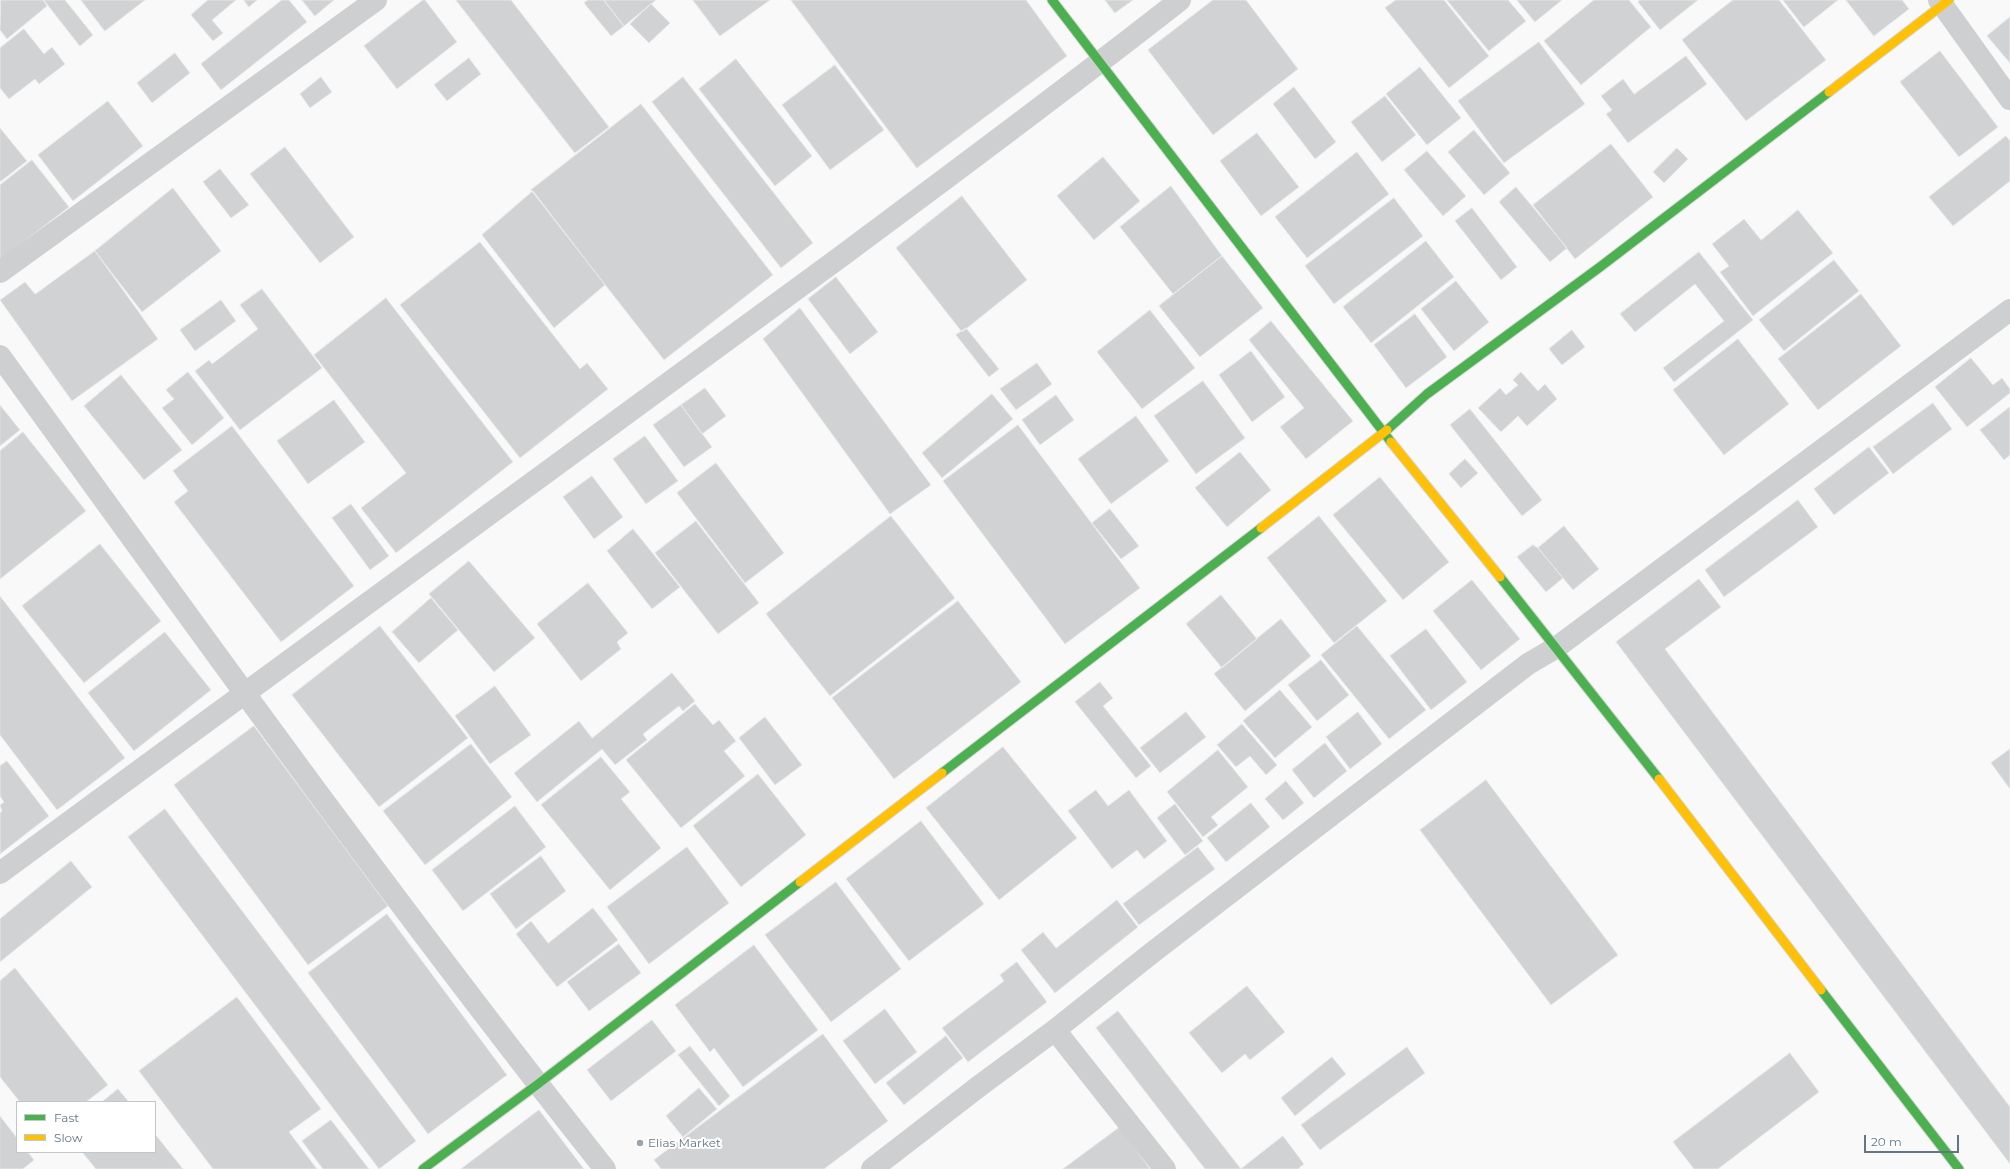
<!DOCTYPE html>
<style>
body{margin:0}
#map{position:relative;width:2010px;height:1169px;overflow:hidden;background:#f9f9f9;font-family:Montserrat,sans-serif}
canvas{display:block}
.legend{position:absolute;left:16px;top:1101px;width:140px;height:52px;box-sizing:border-box;background:#fff;border:1px solid #c1c8cd;margin:0;padding:5px 7px;list-style:none;font-size:12px;color:#657683}
.legend li{display:flex;align-items:center;gap:8px;height:20px}
.legend b{width:20px;border:1px solid #c1c8cd}
.scale{position:absolute;left:1864px;top:1135px;width:95px;height:18px;box-sizing:border-box;border:2px solid #657683;border-top:0;padding-left:5px;font-size:12px;line-height:14px;white-space:nowrap;color:#657683;-webkit-text-stroke:3px #fff;paint-order:stroke}
</style>
<div id="map">
<canvas width="2010" height="1169"></canvas>
<ul class="legend">
<li><b style="height:5px;background:#4caf50"></b>Fast</li>
<li><b style="height:5px;background:#ffc107"></b>Slow</li>
</ul>
<div class="scale">20 m</div>
</div>
<script>
const ctx = document.querySelector('canvas').getContext('2d');
ctx.lineJoin = 'round';
function paint(path, color) { ctx.fillStyle = color; ctx.fill(path, 'evenodd'); }
function trace(path, color, width, dash) { ctx.strokeStyle = color; ctx.lineWidth = width; ctx.lineCap = dash ? 'butt' : 'round'; ctx.setLineDash(dash || []); ctx.stroke(path); }
function label(font, color, halo, rows, align = 'center') {
  ctx.font = font + ' Montserrat,sans-serif'; ctx.lineWidth = 4; ctx.setLineDash([]); ctx.textBaseline = 'middle'; ctx.strokeStyle = halo; ctx.fillStyle = color; for (const [text, x, y, turn = 0] of rows) {
    ctx.save(); ctx.translate(x, y); ctx.rotate((+turn || 0) * Math.PI / 180); ctx.textAlign = isNaN(turn) ? turn : align; if (halo) ctx.strokeText(text, 0, 0); ctx.fillText(text, 0, 0); ctx.restore();
  }
}
const building = new Path2D(`
 M 1,0 L 43,0 L 47,6 L 7,39 L 0,30 Z
 M 44,0 L 65,0 L 93,35 L 80,46 Z
 M 81,0 L 145,0 L 105,31 Z
 M 208,0 L 236,0 L 212,20 L 223,33 L 213,41 L 191,15 Z
 M 244,0 L 257,0 L 249,7 Z
 M 282,0 L 289,0 L 307,22 L 221,90 L 201,64 Z
 M 302,0 L 334,0 L 315,16 Z
 M 423,0 L 425,0 L 457,42 L 397,89 L 364,46 Z
 M 456,0 L 511,0 L 609,127 L 575,153 Z
 M 588,0 L 604,0 L 624,26 L 611,36 L 584,3 Z
 M 604,0 L 656,0 L 624,26 Z
 M 693,0 L 770,0 L 720,36 Z
 M 791,0 L 1026,0 L 1067,56 L 917,168 Z
 M 1105,0 L 1133,0 L 1115,13 Z
 M 1213,0 L 1246,0 L 1298,69 L 1213,135 L 1148,50 Z
 M 1396,0 L 1444,0 L 1489,56 L 1449,88 L 1385,8 Z
 M 1447,0 L 1508,0 L 1526,21 L 1489,51 Z
 M 1517,0 L 1562,0 L 1535,22 Z
 M 1594,0 L 1629,0 L 1651,27 L 1581,85 L 1544,41 Z
 M 1640,0 L 1698,0 L 1660,30 L 1638,2 Z
 M 1733,0 L 1779,0 L 1826,60 L 1746,121 L 1682,40 Z
 M 1783,0 L 1838,0 L 1804,27 Z
 M 1846,0 L 1902,0 L 1909,9 L 1874,36 Z
 M 651,4 L 670,23 L 649,43 L 630,24 Z
 M 2010,17 L 2010,63 L 1987,36 Z
 M 24,29 L 44,54 L 52,47 L 65,64 L 39,84 L 35,79 L 9,99 L 0,88 L 0,48 Z
 M 1539,42 L 1585,104 L 1504,163 L 1458,101 Z
 M 1940,51 L 1998,127 L 1959,157 L 1900,82 Z
 M 175,53 L 190,73 L 152,103 L 137,83 Z
 M 1686,56 L 1707,84 L 1628,143 L 1606,114 L 1612,110 L 1601,96 L 1623,79 L 1634,94 Z
 M 469,58 L 481,74 L 447,101 L 434,85 Z
 M 736,59 L 812,156 L 775,186 L 699,89 Z
 M 835,65 L 884,130 L 830,170 L 782,105 Z
 M 1420,67 L 1461,118 L 1427,145 L 1386,94 Z
 M 321,77 L 332,92 L 310,108 L 300,94 Z
 M 683,77 L 813,243 L 781,268 L 652,102 Z
 M 1294,87 L 1336,142 L 1315,159 L 1273,104 Z
 M 1385,96 L 1416,135 L 1382,162 L 1351,122 Z
 M 108,101 L 143,146 L 73,201 L 38,155 Z
 M 641,104 L 773,275 L 664,360 L 531,190 Z
 M 0,128 L 27,161 L 0,182 Z
 M 1474,130 L 1510,173 L 1484,195 L 1448,152 Z
 M 1257,133 L 1299,187 L 1261,216 L 1220,161 Z
 M 2006,136 L 2010,141 L 2010,181 L 1953,226 L 1929,197 Z
 M 1611,144 L 1653,197 L 1575,259 L 1533,205 Z
 M 285,147 L 354,237 L 320,263 L 250,174 Z
 M 1677,148 L 1688,159 L 1664,183 L 1653,172 Z
 M 1427,151 L 1466,196 L 1443,216 L 1404,170 Z
 M 1357,152 L 1389,194 L 1307,258 L 1275,217 Z
 M 1103,157 L 1140,201 L 1094,240 L 1057,196 Z
 M 32,160 L 69,207 L 0,260 L 0,185 Z
 M 220,169 L 249,205 L 231,218 L 203,182 Z
 M 1171,186 L 1222,256 L 1173,294 L 1120,227 Z
 M 1516,187 L 1567,248 L 1550,262 L 1499,202 Z
 M 173,188 L 221,251 L 142,312 L 95,251 Z
 M 533,191 L 605,285 L 554,328 L 482,235 Z
 M 962,196 L 1027,280 L 962,332 L 896,248 Z
 M 1394,198 L 1423,236 L 1334,304 L 1305,266 Z
 M 1472,208 L 1517,267 L 1501,280 L 1455,221 Z
 M 1798,210 L 1833,253 L 1753,316 L 1720,272 L 1729,266 L 1712,244 L 1744,219 L 1761,240 Z
 M 1426,241 L 1454,277 L 1371,343 L 1343,307 Z
 M 480,242 L 580,369 L 587,363 L 608,389 L 520,458 L 400,305 Z
 M 95,251 L 158,339 L 72,401 L 0,300 L 25,282 L 35,294 Z
 M 1699,252 L 1753,320 L 1674,382 L 1663,368 L 1724,321 L 1695,284 L 1635,332 L 1620,314 Z
 M 1222,256 L 1263,308 L 1200,357 L 1159,306 Z
 M 1834,260 L 1859,291 L 1784,351 L 1759,320 Z
 M 836,277 L 878,332 L 850,354 L 808,299 Z
 M 1456,281 L 1489,322 L 1454,351 L 1421,309 Z
 M 262,289 L 322,368 L 240,430 L 195,371 L 209,360 L 212,364 L 258,329 L 240,305 Z
 M 1861,294 L 1901,346 L 1818,410 L 1778,359 Z
 M 386,298 L 513,462 L 396,553 L 361,508 L 406,473 L 314,355 Z
 M 221,300 L 236,321 L 195,351 L 180,330 Z
 M 800,308 L 931,485 L 890,514 L 763,339 Z
 M 1150,310 L 1195,368 L 1142,409 L 1097,352 Z
 M 1415,314 L 1447,357 L 1406,388 L 1374,345 Z
 M 1271,321 L 1353,421 L 1306,459 L 1280,427 L 1304,408 L 1249,340 Z
 M 966,328 L 999,369 L 989,377 L 956,335 Z
 M 1572,330 L 1585,347 L 1562,365 L 1549,349 Z
 M 1738,339 L 1789,404 L 1724,455 L 1673,390 Z
 M 1251,351 L 1285,397 L 1252,422 L 1219,375 Z
 M 1971,358 L 1993,385 L 2002,378 L 2010,389 L 2010,393 L 1967,427 L 1935,387 Z
 M 1037,363 L 1052,384 L 1016,410 L 1000,389 Z
 M 188,372 L 224,418 L 192,445 L 162,408 L 174,399 L 166,390 Z
 M 1521,372 L 1538,391 L 1545,384 L 1557,399 L 1527,426 L 1518,416 L 1501,432 L 1478,408 L 1500,388 L 1506,395 L 1518,385 L 1513,380 Z
 M 121,375 L 182,450 L 144,480 L 84,406 Z
 M 1203,381 L 1245,438 L 1196,474 L 1154,416 Z
 M 705,388 L 726,416 L 702,434 L 681,405 Z
 M 992,394 L 1013,419 L 942,478 L 922,453 Z
 M 1056,395 L 1074,420 L 1040,445 L 1022,420 Z
 M 334,400 L 365,442 L 308,484 L 277,441 Z
 M 1933,403 L 1952,429 L 1893,474 L 1873,447 Z
 M 0,405 L 20,430 L 0,446 Z
 M 681,405 L 712,447 L 684,467 L 653,425 Z
 M 2010,407 L 2010,455 L 2004,460 L 1980,430 Z
 M 1470,409 L 1542,500 L 1522,516 L 1450,425 Z
 M 1136,416 L 1169,461 L 1111,504 L 1078,459 Z
 M 1018,425 L 1140,588 L 1065,644 L 943,481 Z
 M 232,426 L 354,586 L 281,642 L 174,502 L 188,491 L 173,471 Z
 M 23,432 L 86,511 L 0,579 L 0,451 Z
 M 645,436 L 678,481 L 646,504 L 613,459 Z
 M 1869,447 L 1889,473 L 1834,515 L 1814,489 Z
 M 1240,452 L 1271,490 L 1227,527 L 1195,488 Z
 M 1465,459 L 1478,473 L 1461,488 L 1449,474 Z
 M 716,463 L 784,553 L 745,583 L 677,493 Z
 M 592,476 L 623,517 L 594,539 L 563,497 Z
 M 1380,477 L 1449,562 L 1403,600 L 1333,515 Z
 M 1798,500 L 1818,527 L 1724,597 L 1705,570 Z
 M 351,504 L 389,556 L 370,570 L 332,518 Z
 M 1110,509 L 1139,546 L 1121,559 L 1092,523 Z
 M 891,516 L 955,598 L 830,696 L 766,614 Z
 M 1319,516 L 1387,601 L 1334,643 L 1267,558 Z
 M 696,521 L 759,603 L 718,634 L 655,553 Z
 M 1564,526 L 1599,569 L 1573,590 L 1538,548 Z
 M 633,529 L 680,587 L 652,609 L 607,551 Z
 M 100,544 L 161,621 L 84,683 L 22,606 Z
 M 1533,545 L 1538,548 L 1563,578 L 1546,592 L 1517,557 Z
 M 469,561 L 535,638 L 494,672 L 429,594 Z
 M 1699,579 L 1721,607 L 1665,649 L 2010,1107 L 2010,1164 L 1616,642 Z
 M 1472,580 L 1520,639 L 1481,670 L 1433,611 Z
 M 588,583 L 628,633 L 617,642 L 621,649 L 581,681 L 537,624 Z
 M 1221,595 L 1257,639 L 1222,668 L 1186,624 Z
 M 0,596 L 125,758 L 57,810 L 0,735 Z
 M 431,598 L 458,630 L 419,663 L 392,632 Z
 M 958,601 L 1021,682 L 894,779 L 832,698 Z
 M 1281,619 L 1311,656 L 1245,711 L 1214,674 Z
 M 380,626 L 468,738 L 379,807 L 292,695 Z
 M 1357,626 L 1426,710 L 1389,739 L 1321,655 Z
 M 1426,629 L 1467,682 L 1431,710 L 1390,656 Z
 M 165,632 L 211,690 L 134,751 L 88,693 Z
 M 1321,660 L 1349,695 L 1317,721 L 1288,685 Z
 M 672,673 L 695,701 L 683,711 L 679,706 L 643,734 L 647,740 L 615,765 L 602,749 L 537,802 L 514,773 L 579,721 L 592,738 Z
 M 1100,682 L 1113,698 L 1103,706 L 1151,766 L 1136,778 L 1075,702 Z
 M 495,686 L 531,735 L 490,764 L 455,716 Z
 M 1280,690 L 1312,727 L 1275,758 L 1243,721 Z
 M 695,704 L 713,725 L 719,720 L 736,741 L 724,751 L 745,776 L 681,828 L 626,760 Z
 M 1186,712 L 1206,737 L 1160,773 L 1140,748 Z
 M 1358,712 L 1382,744 L 1350,769 L 1326,737 Z
 M 765,717 L 802,765 L 775,785 L 739,738 Z
 M 1242,724 L 1277,765 L 1266,775 L 1250,756 L 1236,767 L 1217,745 Z
 M 254,726 L 388,906 L 308,965 L 174,785 Z
 M 1325,743 L 1347,771 L 1314,798 L 1292,770 Z
 M 471,744 L 512,797 L 425,865 L 383,811 Z
 M 1003,747 L 1077,838 L 999,900 L 926,808 Z
 M 2010,749 L 2010,789 L 1991,763 Z
 M 1218,750 L 1248,787 L 1211,817 L 1218,825 L 1203,837 L 1167,792 Z
 M 601,757 L 630,792 L 621,799 L 661,848 L 610,890 L 541,805 Z
 M 7,761 L 49,816 L 0,854 L 0,813 L 2,811 L 0,805 L 4,802 L 0,796 L 0,766 Z
 M 758,774 L 806,835 L 741,887 L 693,826 Z
 M 1486,780 L 1618,955 L 1551,1005 L 1420,830 Z
 M 1286,781 L 1304,803 L 1283,820 L 1265,799 Z
 M 1096,790 L 1108,806 L 1129,790 L 1167,841 L 1144,859 L 1137,850 L 1112,869 L 1068,811 Z
 M 1251,803 L 1270,827 L 1226,862 L 1207,838 Z
 M 1175,804 L 1203,841 L 1185,855 L 1157,818 Z
 M 515,806 L 546,847 L 463,911 L 432,870 Z
 M 165,809 L 416,1141 L 379,1169 L 128,837 Z
 M 921,821 L 984,904 L 909,961 L 846,879 Z
 M 687,847 L 729,903 L 649,964 L 607,907 Z
 M 1198,847 L 1215,869 L 1139,925 L 1123,904 Z
 M 541,856 L 566,891 L 516,929 L 490,894 Z
 M 71,861 L 92,887 L 0,962 L 0,919 Z
 M 836,882 L 901,969 L 831,1022 L 765,935 Z
 M 1117,900 L 1138,927 L 1055,993 L 1021,950 L 1043,932 L 1056,948 Z
 M 593,908 L 618,940 L 557,987 L 516,934 L 531,921 L 548,943 Z
 M 387,914 L 507,1075 L 428,1134 L 308,973 Z
 M 619,944 L 641,973 L 589,1011 L 567,982 Z
 M 754,945 L 818,1030 L 743,1087 L 714,1048 L 710,1052 L 675,1005 Z
 M 1017,962 L 1047,1002 L 968,1062 L 942,1028 L 1004,981 L 1000,975 Z
 M 15,968 L 108,1085 L 86,1102 L 20,1102 L 0,1077 L 0,981 Z
 M 1247,986 L 1285,1032 L 1250,1060 L 1245,1054 L 1222,1073 L 1189,1033 Z
 M 237,997 L 321,1109 L 289,1132 L 317,1169 L 213,1169 L 139,1071 Z
 M 885,1009 L 917,1052 L 875,1084 L 843,1041 Z
 M 1118,1011 L 1241,1169 L 1205,1169 L 1096,1028 Z
 M 652,1020 L 676,1051 L 611,1101 L 587,1070 Z
 M 823,1034 L 888,1121 L 824,1169 L 661,1169 L 654,1160 Z
 M 946,1036 L 963,1058 L 904,1105 L 886,1083 Z
 M 690,1046 L 730,1096 L 719,1106 L 678,1055 Z
 M 1407,1047 L 1425,1073 L 1320,1150 L 1301,1125 Z
 M 1790,1053 L 1819,1092 L 1718,1169 L 1694,1169 L 1673,1142 Z
 M 1332,1057 L 1346,1074 L 1295,1116 L 1281,1098 Z
 M 699,1088 L 717,1109 L 683,1137 L 666,1116 Z
 M 118,1089 L 129,1102 L 102,1102 Z
 M 539,1110 L 584,1169 L 461,1169 Z
 M 0,1116 L 17,1138 L 17,1152 L 28,1152 L 34,1160 L 23,1169 L 0,1169 Z
 M 331,1120 L 369,1169 L 323,1169 L 302,1141 Z
 M 1120,1127 L 1150,1169 L 1063,1169 Z
 M 155,1134 L 183,1169 L 96,1169 L 82,1152 L 155,1152 Z
 M 1283,1136 L 1304,1164 L 1298,1169 L 1241,1169 Z`);
const street = new Path2D(`
 M 1939,0 L 2010,99
 M 0,272 L 376,0
 M 0,356 C 198,629 395,905 605,1169
 M 0,873 C 279,667 561,465 839,258 C 953,173 1068,88 1180,0
 M 1055,1030 L 1165,1169
 M 872,1169 L 978,1087 L 1055,1030 L 1153,952 L 1528,664 L 1557,647 L 2010,310`);
const fast = new Path2D(`
 M 1052,0 L 1391,442
 M 1387,430 L 1427,394 L 1600,267 L 1829,92
 M 1500,577 L 1659,779
 M 942,773 L 1261,528
 M 1821,990 L 1959,1169
 M 423,1169 L 538,1084 L 800,882`);
const slow = new Path2D(`
 M 1829,92 L 1949,0
 M 1391,442 L 1500,577
 M 1261,528 L 1387,430
 M 1659,779 L 1821,990
 M 800,882 L 942,773`);
const markers = [
 [640,1143,4,"#99a4ac"]
];
const poiNames = [
 ["Elias Market",648,1143]
];
paint(building, '#d0d2d3');
trace(building, '#e8e8e8', 1);
trace(fast, '#d5d6d7', 11);
trace(slow, '#d5d6d7', 11);
trace(street, '#cecfd0', 22);
trace(fast, '#4caf50', 9);
trace(slow, '#ffc107', 9);
for (const [x, y, r, color] of markers) { const dot = new Path2D(); dot.arc(x, y, r, 0, 2 * Math.PI); ctx.fillStyle = color; ctx.fill(dot); trace(dot, '#fff', 1.5); }
label('12px', '#657683', '#fff', poiNames, 'left');
</script>
